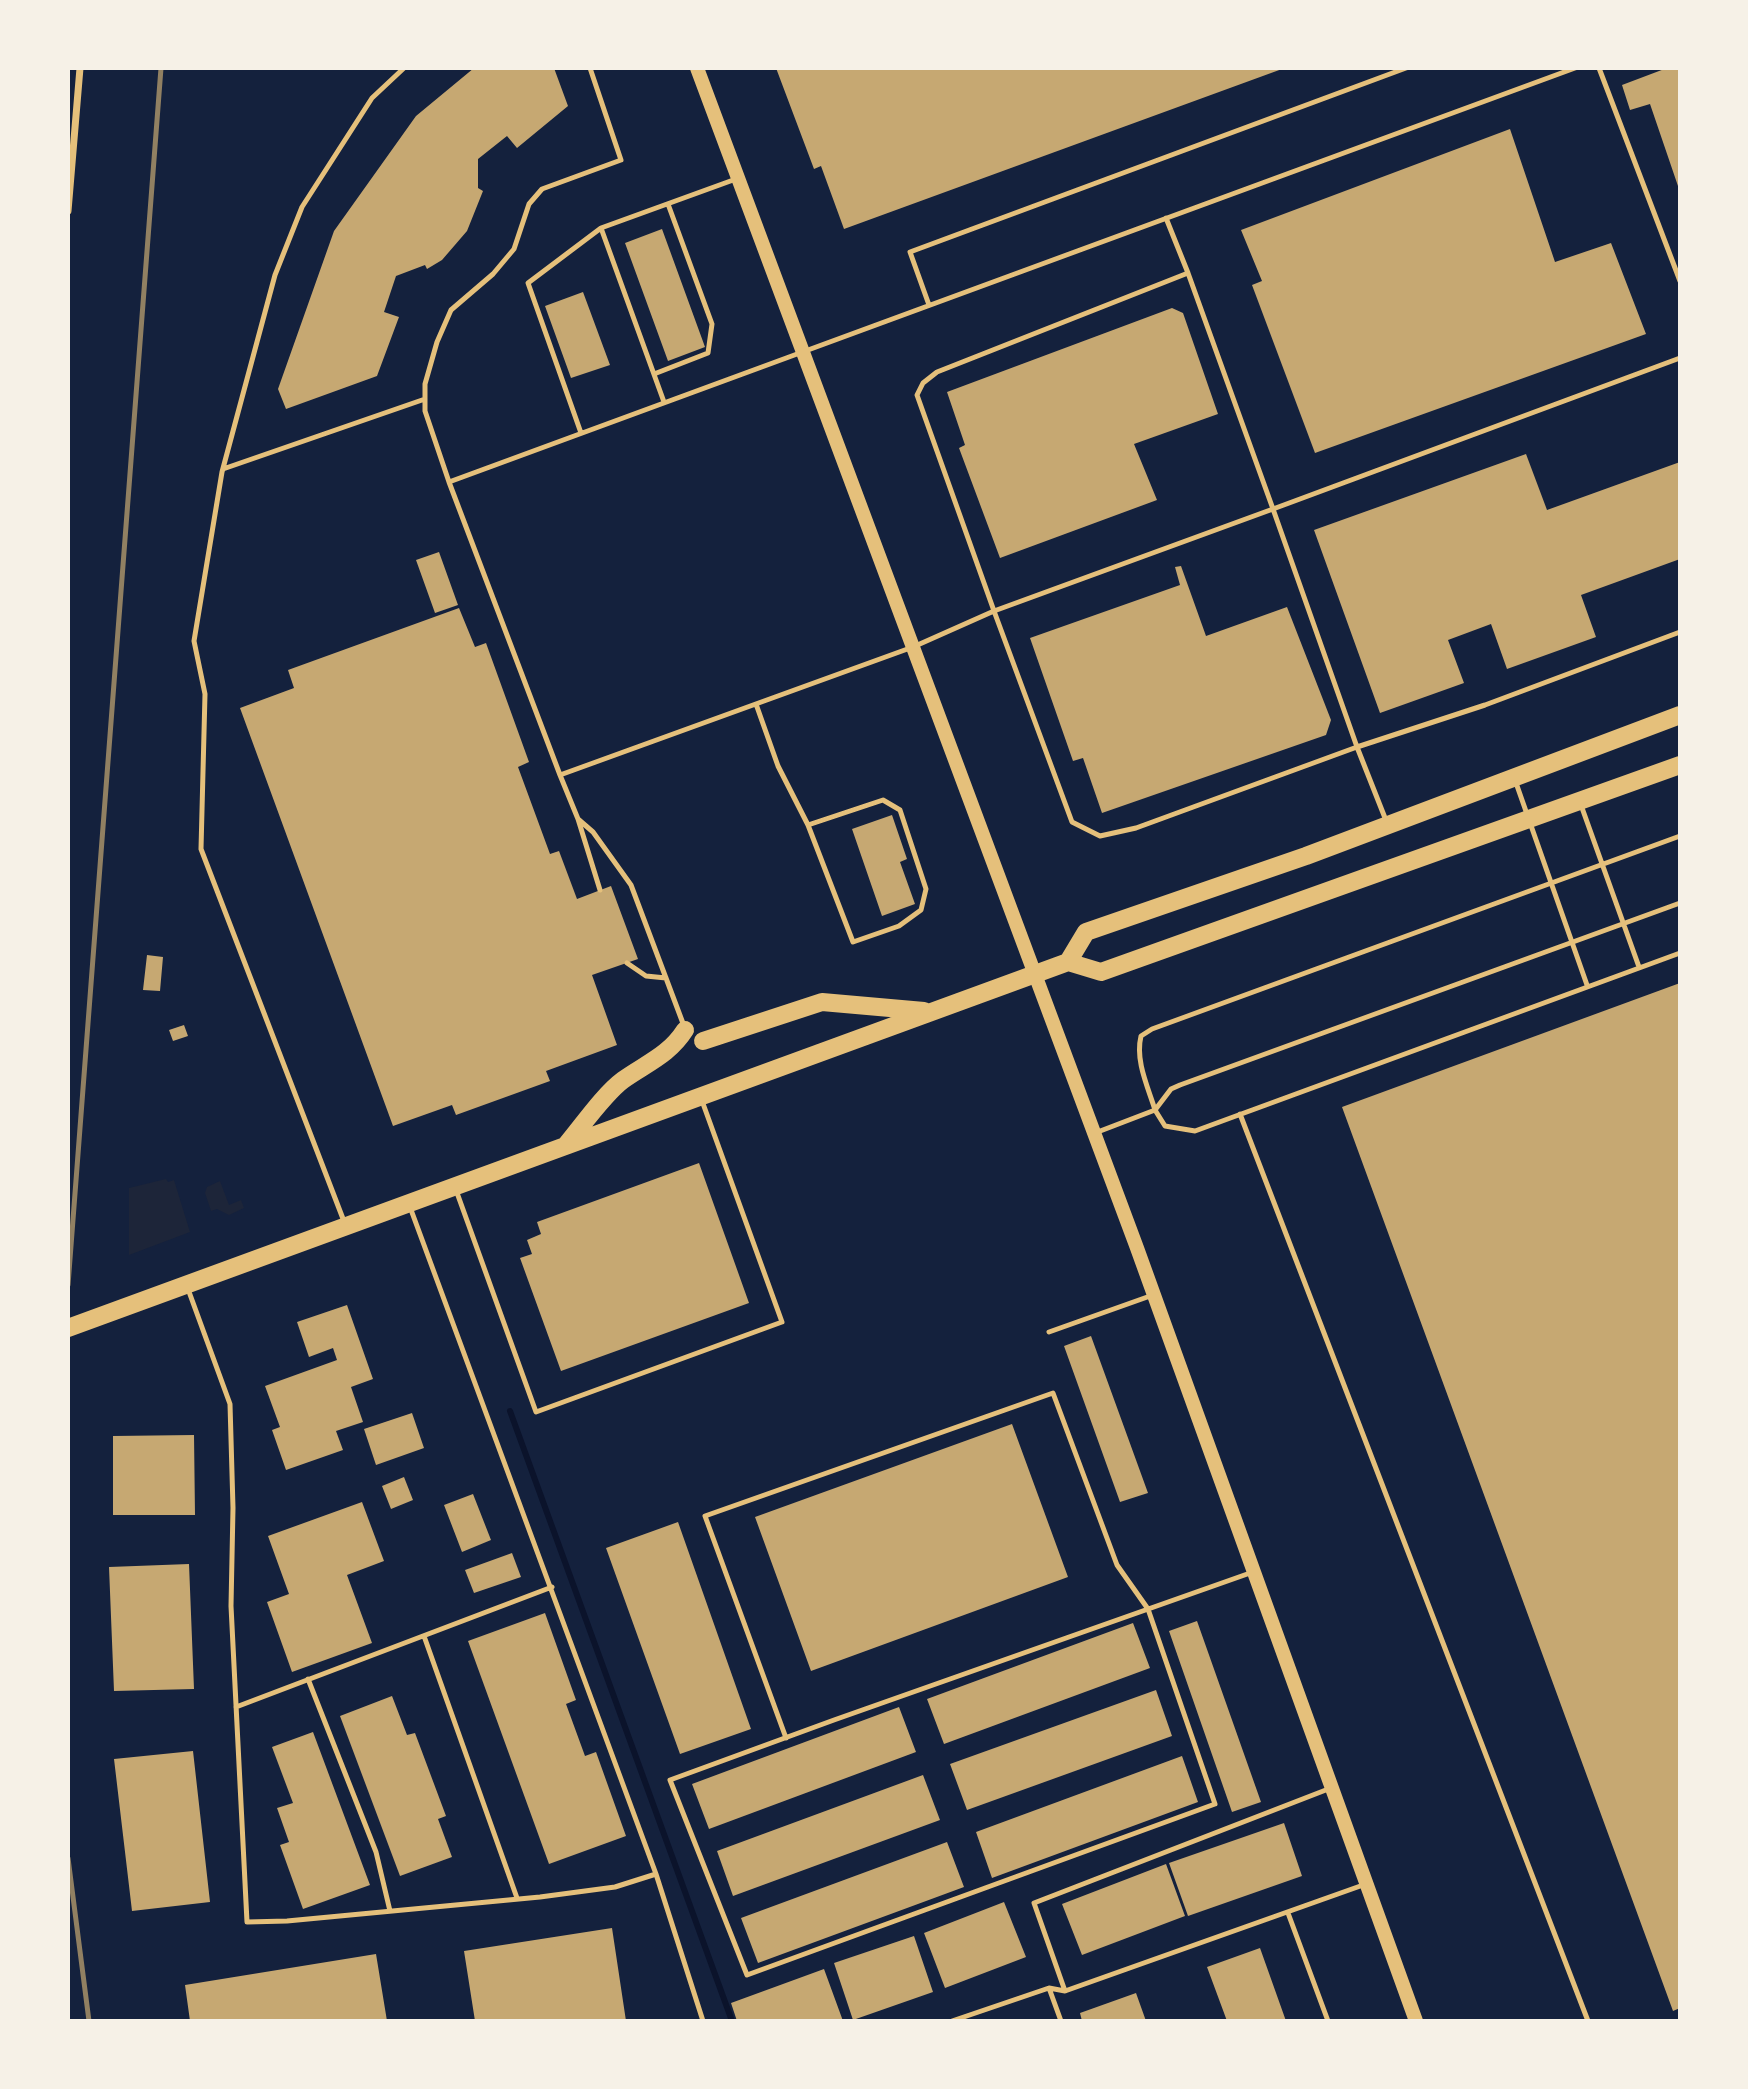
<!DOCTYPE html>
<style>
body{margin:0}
#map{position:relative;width:1748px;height:2089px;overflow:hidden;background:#14213d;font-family:"Playfair Display",serif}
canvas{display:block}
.frame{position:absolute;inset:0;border:70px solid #f6f1e7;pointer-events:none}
</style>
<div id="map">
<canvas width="1748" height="2089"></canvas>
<div class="frame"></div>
</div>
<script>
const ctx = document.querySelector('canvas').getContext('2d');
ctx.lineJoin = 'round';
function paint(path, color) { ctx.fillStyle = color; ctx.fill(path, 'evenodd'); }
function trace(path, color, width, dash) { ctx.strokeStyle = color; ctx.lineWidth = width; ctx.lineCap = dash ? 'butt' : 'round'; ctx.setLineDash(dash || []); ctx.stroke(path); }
const green = new Path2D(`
 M 166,1179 L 168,1182 L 174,1180 L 190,1232 L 129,1255 L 129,1188 Z
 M 220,1181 L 229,1205 L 241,1200 L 244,1208 L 229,1215 L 217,1209 L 211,1211 L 205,1193 L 207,1187 Z`);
const stream = new Path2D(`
 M 510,1411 L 732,2021`);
const building = new Path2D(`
 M 474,68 L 554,68 L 568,106 L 517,148 L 507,136 L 478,159 L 478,188 L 483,191 L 467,231 L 442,260 L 427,269 L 425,265 L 396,276 L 384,312 L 399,317 L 377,376 L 286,409 L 278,389 L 334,231 L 416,116 Z
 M 776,68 L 1282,68 L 1282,69 L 844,229 L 821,166 L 814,169 Z
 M 1667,68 L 1680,68 L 1679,189 L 1650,104 L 1630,110 L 1622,85 Z
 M 1510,129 L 1555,262 L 1611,243 L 1646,334 L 1315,453 L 1252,285 L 1262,281 L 1241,230 Z
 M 662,229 L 705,347 L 668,361 L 625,243 Z
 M 583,292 L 610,365 L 571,378 L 545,306 Z
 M 1172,308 L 1183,313 L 1218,414 L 1134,444 L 1157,500 L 1000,558 L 959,448 L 965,445 L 947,392 Z
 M 1526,454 L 1547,510 L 1680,462 L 1680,559 L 1581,595 L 1596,637 L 1507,669 L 1491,624 L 1448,640 L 1464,683 L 1380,713 L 1314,530 Z
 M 439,552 L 458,605 L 435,613 L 416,560 Z
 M 1181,566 L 1206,636 L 1287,607 L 1331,720 L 1326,735 L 1102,813 L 1083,758 L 1073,761 L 1030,638 L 1180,585 L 1175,567 Z
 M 459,608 L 475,647 L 486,643 L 529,762 L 518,767 L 550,854 L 559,851 L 577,899 L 611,886 L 638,959 L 592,975 L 617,1045 L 546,1071 L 550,1081 L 456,1115 L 452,1105 L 393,1126 L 240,708 L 294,688 L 288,670 Z
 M 892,815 L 907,859 L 900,862 L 915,904 L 882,916 L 852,829 Z
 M 147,955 L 163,957 L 160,991 L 143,990 Z
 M 1680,983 L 1680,2008 L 1673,2011 L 1342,1107 Z
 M 184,1025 L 188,1036 L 173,1041 L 169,1030 Z
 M 699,1163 L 749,1303 L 561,1371 L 520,1258 L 532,1254 L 527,1240 L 541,1234 L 537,1222 Z
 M 347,1305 L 373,1379 L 351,1387 L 363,1422 L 336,1431 L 343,1450 L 286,1470 L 272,1430 L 280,1427 L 265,1386 L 337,1360 L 333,1348 L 309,1357 L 297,1322 Z
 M 1091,1336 L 1148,1493 L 1120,1502 L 1064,1346 Z
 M 412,1413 L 424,1448 L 376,1465 L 364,1429 Z
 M 1012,1424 L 1068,1577 L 811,1671 L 755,1517 Z
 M 194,1435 L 195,1515 L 113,1515 L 113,1436 Z
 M 404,1477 L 413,1500 L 391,1509 L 382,1486 Z
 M 473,1494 L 491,1540 L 462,1552 L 444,1505 Z
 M 362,1502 L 384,1561 L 347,1575 L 372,1643 L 292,1672 L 267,1602 L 289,1594 L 268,1536 Z
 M 678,1522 L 751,1729 L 680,1754 L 606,1548 Z
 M 512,1553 L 521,1577 L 474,1593 L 465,1570 Z
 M 189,1564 L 194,1689 L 114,1691 L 109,1567 Z
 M 545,1613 L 576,1700 L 566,1704 L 585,1756 L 596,1752 L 626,1836 L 549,1864 L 468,1641 Z
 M 1197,1621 L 1261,1802 L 1232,1812 L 1169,1631 Z
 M 1133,1623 L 1150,1668 L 944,1744 L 927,1699 Z
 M 1156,1690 L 1172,1736 L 967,1810 L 950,1764 Z
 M 392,1696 L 407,1735 L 415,1733 L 446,1816 L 438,1819 L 452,1857 L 400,1876 L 340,1716 Z
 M 899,1707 L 916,1752 L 709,1829 L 692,1784 Z
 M 313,1732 L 370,1885 L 303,1909 L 280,1845 L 289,1842 L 277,1808 L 293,1803 L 272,1747 Z
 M 193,1751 L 210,1902 L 132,1911 L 114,1759 Z
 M 1182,1756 L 1198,1802 L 992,1878 L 976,1832 Z
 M 923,1775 L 940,1820 L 733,1896 L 717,1851 Z
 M 1284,1823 L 1302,1876 L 1188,1916 L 1169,1863 Z
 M 947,1842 L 964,1887 L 758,1963 L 741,1918 Z
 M 1166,1864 L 1185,1916 L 1082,1955 L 1062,1904 Z
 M 1004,1902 L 1026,1957 L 945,1988 L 924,1933 Z
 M 612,1928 L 626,2021 L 475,2021 L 464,1951 Z
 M 914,1936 L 933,1992 L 853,2020 L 834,1963 Z
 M 1260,1948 L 1286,2021 L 1227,2021 L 1207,1967 Z
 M 376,1954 L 387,2021 L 190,2021 L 185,1985 Z
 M 824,1969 L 843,2021 L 737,2021 L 731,2003 Z
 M 1136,1993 L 1146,2021 L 1082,2021 L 1080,2013 Z`);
const service = new Path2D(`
 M 590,68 L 621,160 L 542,189 L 529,204 L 514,249 L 493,274 L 451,310 L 437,342 L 425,384 L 425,411 L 449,482 L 560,775 L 578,819 L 593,832 L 631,885 L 684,1026
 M 1599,68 L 1680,281
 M 1166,218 L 1188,273
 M 601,228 L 664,402
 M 929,305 L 910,252 L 1406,68
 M 1680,358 L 1273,509 L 1188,273 L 937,372 L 923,383 L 917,395 L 994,611 L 1273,509 L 1357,747 L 1485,705 L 1680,632
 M 654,374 L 708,353 L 712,324 L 668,204
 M 581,433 L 528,283 L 601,228 L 736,179
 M 223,469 L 425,399
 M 449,482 L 1575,68
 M 756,704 L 778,766 L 808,825 L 853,942 L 899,926 L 921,910 L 926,889 L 900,810 L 883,800 L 808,825
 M 560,775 L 913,647 L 994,611 L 1072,822 L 1100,836 L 1136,828 L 1357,747 L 1387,823
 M 1515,780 L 1587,985
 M 1581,805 L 1639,967
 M 578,819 L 600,890
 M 1680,836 L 1152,1029 L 1141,1036 C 1135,1061 1148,1087 1155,1110 L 1171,1089 L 1180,1085 L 1680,903
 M 627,963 L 646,976 L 666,978
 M 1240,1114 L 1588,2021
 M 1095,1133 L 1155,1110 L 1165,1126 L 1195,1131 L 1680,953
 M 456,1190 L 536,1412 L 782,1322 L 701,1098
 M 345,1224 L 201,849 L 205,694 L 194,641 L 222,472 L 275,275 L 302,207 L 372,98 L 404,68
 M 188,1289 L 230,1404 L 233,1508 L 231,1606 L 247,1922 L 287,1921 L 540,1897 L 615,1887 L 656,1874 L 410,1207
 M 1049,1332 L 1153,1295
 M 424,1636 L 517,1898
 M 308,1679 L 376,1852 L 390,1911
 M 236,1707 L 552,1587
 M 786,1738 L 705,1516 L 1053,1393 L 1117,1565 L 1148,1609 L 1215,1804 L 747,1975 L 670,1780 L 834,1720 L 1253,1572
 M 656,1874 L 703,2021
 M 1288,1913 L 1328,2021
 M 1049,1988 L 1061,2021
 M 1065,1991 L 1034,1903 L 1331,1788
 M 952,2021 L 1049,1988 L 1065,1991 L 1366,1884`);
const minor = new Path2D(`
 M 68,211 L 80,68`);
const secondary = new Path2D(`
 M 697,68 L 1137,1248 L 1416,2021`);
const primary = new Path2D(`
 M 1068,962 L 1086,932 L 1306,856 L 1680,715
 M 703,1041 L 822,1002 L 924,1011
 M 566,1145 C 582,1126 604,1094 623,1080 C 647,1063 669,1055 685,1030
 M 68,1328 L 1068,962 L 1101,972 L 1680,765`);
const rail = new Path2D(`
 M 68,1285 L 161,68
 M 68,1858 L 89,2021`);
paint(green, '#1d2539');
trace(stream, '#0b132b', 6);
paint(building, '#c6a872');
trace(service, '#e5c07b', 5);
trace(minor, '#e5c07b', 7);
trace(secondary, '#e5c07b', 14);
trace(primary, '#e5c07b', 18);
trace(rail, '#918062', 5);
</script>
